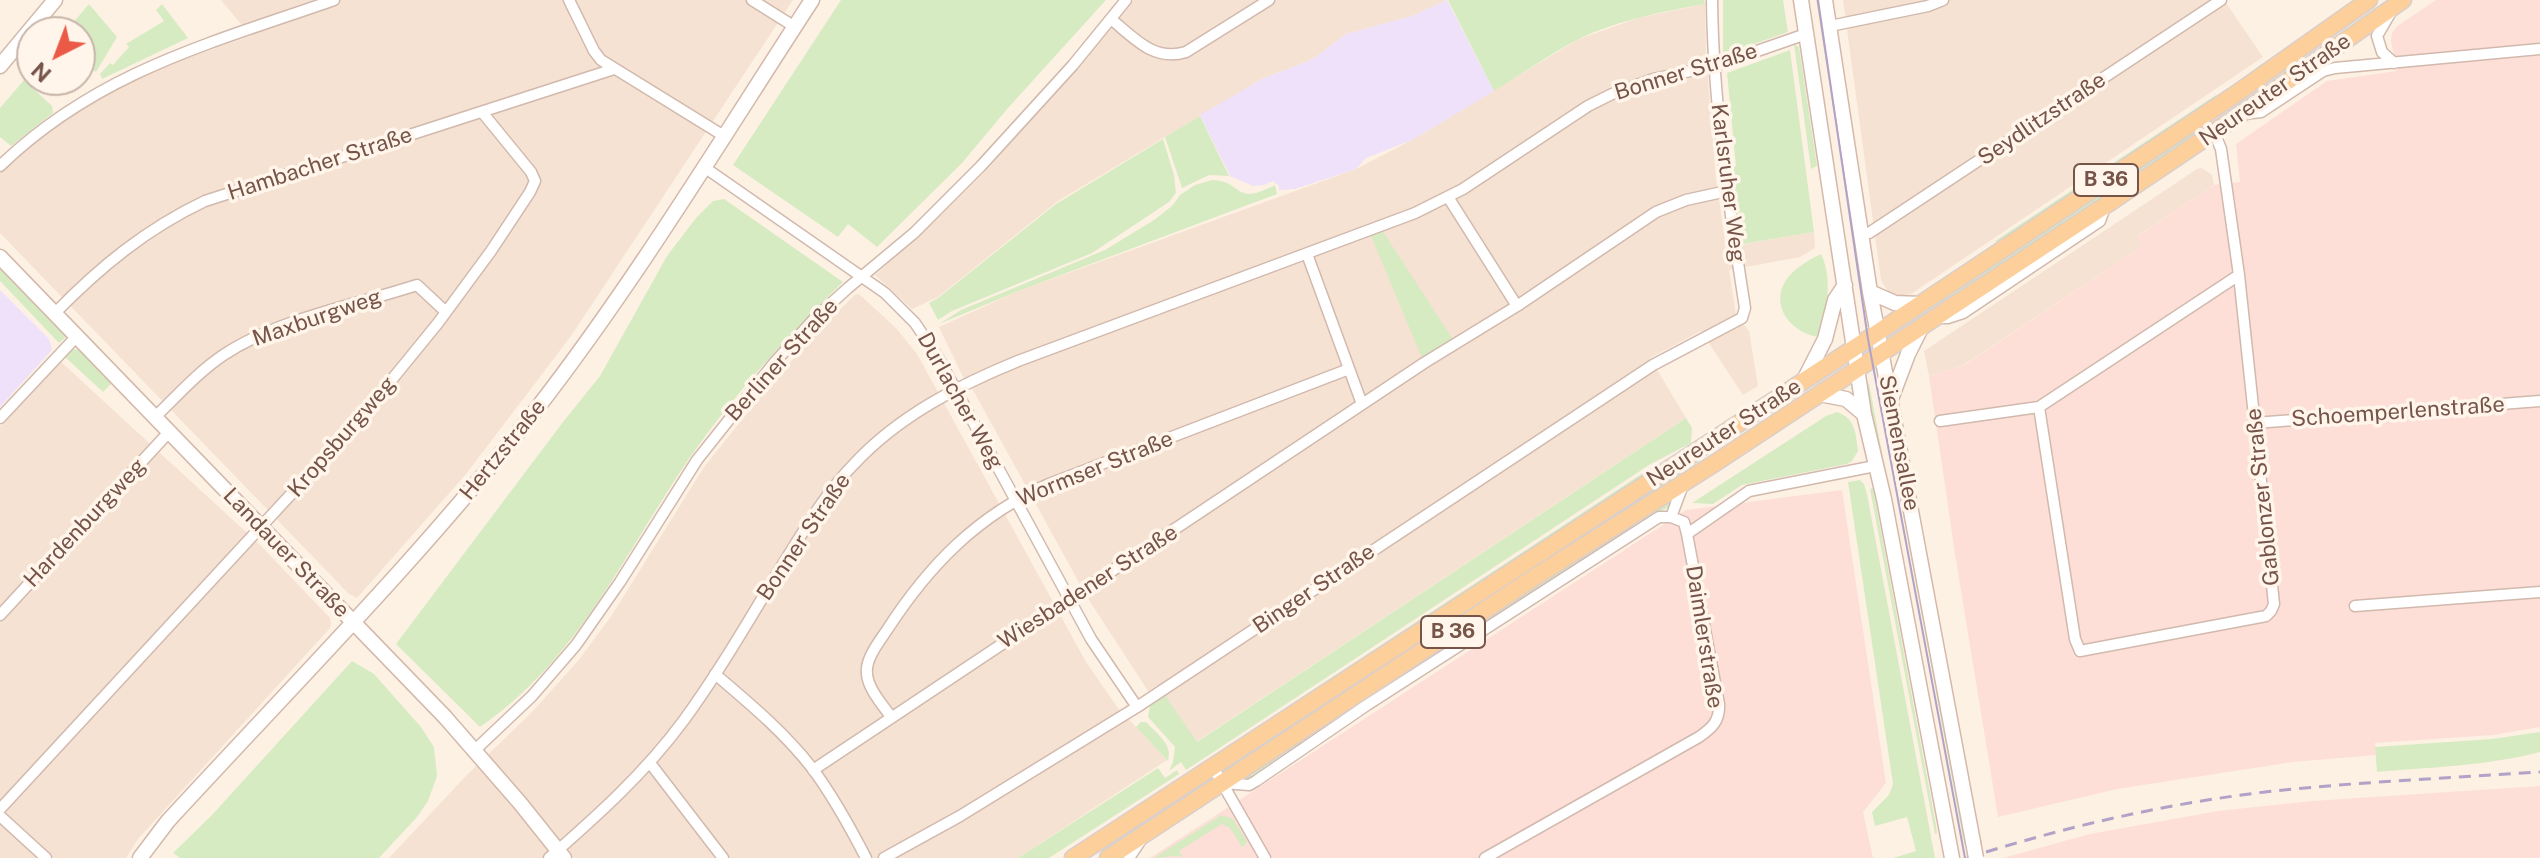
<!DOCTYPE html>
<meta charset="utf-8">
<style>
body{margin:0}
#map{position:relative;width:2540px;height:858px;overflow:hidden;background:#fdf1e4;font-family:"Public Sans",sans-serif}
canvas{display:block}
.north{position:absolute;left:16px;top:16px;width:80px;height:80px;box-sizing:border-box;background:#fff5eb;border:2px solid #c8b5aa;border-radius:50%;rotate:222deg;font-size:22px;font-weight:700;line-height:32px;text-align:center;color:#765449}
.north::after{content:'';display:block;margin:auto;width:28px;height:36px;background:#ea5a46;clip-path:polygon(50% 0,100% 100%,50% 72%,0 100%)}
</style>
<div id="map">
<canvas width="2540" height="858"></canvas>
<div class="north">N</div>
</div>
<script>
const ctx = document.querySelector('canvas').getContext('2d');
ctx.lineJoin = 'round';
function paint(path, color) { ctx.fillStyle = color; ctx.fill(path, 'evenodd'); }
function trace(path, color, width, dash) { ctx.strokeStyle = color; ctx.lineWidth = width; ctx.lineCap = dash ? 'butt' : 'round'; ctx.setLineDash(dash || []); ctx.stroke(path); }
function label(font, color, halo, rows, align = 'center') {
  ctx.font = font + ' "Public Sans",sans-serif'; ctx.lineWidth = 7; ctx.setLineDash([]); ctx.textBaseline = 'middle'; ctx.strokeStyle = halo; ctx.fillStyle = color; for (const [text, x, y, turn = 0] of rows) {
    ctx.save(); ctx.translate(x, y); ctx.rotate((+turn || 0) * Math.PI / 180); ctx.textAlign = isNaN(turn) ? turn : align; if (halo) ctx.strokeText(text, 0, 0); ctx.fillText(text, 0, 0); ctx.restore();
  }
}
const residential = new Path2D(`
 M 221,0 L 793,0 L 571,336 L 466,474 L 357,598 L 349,594 L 0,233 L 0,173 L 49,130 L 105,93 L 158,68 L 251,36 Z
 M 1134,0 L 1447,0 L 1412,16 L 1346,34 L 1313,59 L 1262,79 L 1058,201 L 938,297 L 912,309 L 875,275 L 932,224 L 987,170 Z
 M 1843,0 L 2224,0 L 2263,57 L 1911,294 L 1896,296 L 1887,290 L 1881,280 Z
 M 1705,4 L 1706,55 L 1716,179 L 1726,247 L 1814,232 L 1815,248 L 1800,257 L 1729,270 L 1736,315 L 1749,331 L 1758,386 L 1743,395 L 1701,331 L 1650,358 L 1686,418 L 1196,742 L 1158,685 L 1148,691 L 1087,597 L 968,381 L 965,381 L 939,327 L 1016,292 L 1356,169 L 1412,140 L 1579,39 L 1638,18 Z
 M 2202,168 L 2212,175 L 2214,185 L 2137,236 L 2142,246 L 1962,366 L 1929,376 L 1924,351 L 2197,169 Z
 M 859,294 L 896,328 L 917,354 L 1086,662 L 1118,708 L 1167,760 L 1018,858 L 389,858 L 464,778 L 532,712 L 578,661 L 612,615 L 704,467 L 770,385 L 820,329 L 855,295 Z
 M 60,361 L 259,544 L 330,618 L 331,623 L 330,628 L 138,839 L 126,858 L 0,858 L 0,427 Z`);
const commercial = new Path2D(`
 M 2436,0 L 2540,0 L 2540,727 L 2493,735 L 2375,743 L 2376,755 L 2293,762 L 2117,789 L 1998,817 L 1955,554 L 1929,376 L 1963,366 L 2142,246 L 2136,237 L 2214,185 L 2240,182 L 2236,144 L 2327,81 L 2397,71 L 2391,41 L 2392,33 L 2396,27 Z
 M 1842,490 L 1886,783 L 1863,812 L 1873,858 L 1150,858 L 1686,510 Z
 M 2540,786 L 2540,858 L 2003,858 L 2090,834 L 2218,811 L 2312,801 Z`);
const education = new Path2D(`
 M 1447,0 L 1494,91 L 1412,140 L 1366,158 L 1356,169 L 1295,189 L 1279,190 L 1279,186 L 1273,181 L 1264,185 L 1253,186 L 1230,176 L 1200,115 L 1262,79 L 1313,59 L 1346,34 L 1412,16 Z
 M 0,290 L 49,339 L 52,350 L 0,407 Z`);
const green = new Path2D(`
 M 841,0 L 1106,0 L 1008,108 L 962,163 L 877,247 L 848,224 L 838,237 L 733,165 Z
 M 1448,0 L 1704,0 L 1705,4 C 1662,12 1618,20 1579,39 C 1550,54 1522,74 1494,91 Z
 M 1723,0 L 1783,0 L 1788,32 L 1723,55 Z
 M 89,4 L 117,37 L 96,72 L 80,60 L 80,32 L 65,32 Z
 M 162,4 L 188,38 L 102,79 L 100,74 L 110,63 L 113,65 L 129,47 L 126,44 L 164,21 L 156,10 Z
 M 1794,44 L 1799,47 L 1817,166 L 1811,169 Z
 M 1790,50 L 1814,232 L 1742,244 L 1732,168 L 1736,166 L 1727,73 Z
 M 24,80 L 52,106 L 53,113 L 11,146 L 0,137 L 0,108 Z
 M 2216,95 L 2218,98 L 1998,242 L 1995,241 Z
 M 1200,116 L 1229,176 L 1209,175 L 1182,188 L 1165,137 Z
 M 2195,130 L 2200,133 L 1900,332 L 1899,330 L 1997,264 L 2014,249 Z
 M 1163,139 L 1174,175 L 1176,193 L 1169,202 L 1092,253 L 952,311 L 938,320 L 929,303 L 938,298 L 1056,204 Z
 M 1212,180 C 1244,181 1233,207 1275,185 L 1277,194 L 1016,292 L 939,324 L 961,310 L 1105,250 L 1154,220 L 1172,206 L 1180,195 L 1195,185 Z
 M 724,199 L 843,282 C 788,335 735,393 691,456 C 624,553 580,658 480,727 L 396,644 L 563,422 L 600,376 L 667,256 L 696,218 L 713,201 Z
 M 1380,227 L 1456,344 L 1424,363 L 1369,231 Z
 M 1821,254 C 1833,278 1827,312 1819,337 C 1790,333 1767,303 1789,276 C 1797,267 1810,259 1821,254 Z
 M 0,267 L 67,336 L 59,343 L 0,281 Z
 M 71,349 L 81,350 L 113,382 L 103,392 L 64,356 Z
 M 1835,369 L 1708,454 L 1684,474 L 1233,766 L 1408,647 Z
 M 1880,376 L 1968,843 L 1964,844 L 1878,378 Z
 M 1869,383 L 1955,847 L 1863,388 Z
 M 1837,412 C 1855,418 1856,433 1858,451 L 1852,461 L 1847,464 L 1742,485 L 1713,504 L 1692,503 L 1826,416 Z
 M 1686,418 L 1692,428 L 1691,443 L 1649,465 L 1186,770 L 1181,762 L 1169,771 L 1173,762 L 1175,747 L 1148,717 L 1150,706 L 1165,695 L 1197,742 Z
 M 1646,471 L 1648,474 L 1272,721 L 1270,718 Z
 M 1860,480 L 1864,484 L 1867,494 L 1935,858 L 1893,858 L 1916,851 L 1907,817 L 1875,826 L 1872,812 L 1889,795 L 1893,784 L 1848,482 Z
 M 1873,488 L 1936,825 L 1937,833 L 1935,834 L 1870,489 Z
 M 1673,497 L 1669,507 L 1644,520 L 1250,781 L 1245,779 L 1244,777 L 1605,539 Z
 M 352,661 L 374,674 L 421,727 L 434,747 L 437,776 L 428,801 L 417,817 L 379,858 L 180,858 L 173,853 L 212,815 Z
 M 1141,722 L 1146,722 C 1157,734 1173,744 1168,761 L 1136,727 Z
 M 2540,732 L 2540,752 C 2487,766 2431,767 2377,772 L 2375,747 L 2492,739 Z
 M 1158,768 L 1165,778 L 1177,770 L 1179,774 L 1049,858 L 1018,858 Z
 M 1221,815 L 1233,819 L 1247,841 L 1246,844 L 1242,847 L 1230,828 L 1222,824 L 1179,851 L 1183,857 C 1169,854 1167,858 1154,858 Z`);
const street = new Path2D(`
 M 569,0 L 594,51 L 601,60 L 724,136
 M 752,0 L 795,27
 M 2391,12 L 2377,36 L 2382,52 L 2394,63
 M 1111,19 C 1134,38 1154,62 1186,52 L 1269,0
 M 1830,26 L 1928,6 L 1943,0
 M 2244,114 L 2261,112 L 2323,71 L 2335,68 L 2540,49
 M 2214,132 L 2221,149 L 2239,275 L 2274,604 L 2271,611 L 2266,616 L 2080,651 L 2075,639 L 2039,407 L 2239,275
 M 0,166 C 97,72 211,43 334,0
 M 704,167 L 885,293 L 915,323 L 939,359 L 1091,639 L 1137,707
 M 1448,197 L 1517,306
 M 1861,235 L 1869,233 L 2221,0
 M 1307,254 L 1362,404
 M 55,313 C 100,267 146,229 205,201 L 614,69
 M 1936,318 L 1948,318 L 1963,313 L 2100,221 L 2105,207
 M 156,416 C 178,395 199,371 225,354 C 278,319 356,305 417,285 L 446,312
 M 0,418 L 77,336
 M 1940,421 L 2039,407
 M 2255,423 L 2540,401
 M 1671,517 L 1683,485
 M 2355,606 L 2540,592
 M 0,615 L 170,431
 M 715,674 C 749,703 784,732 812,768 C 833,796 850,827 866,858
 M 891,717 C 883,705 868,689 867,674 C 865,659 879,642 887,630 C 929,565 978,515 1049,484 L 1349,369
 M 475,750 L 532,696 L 576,645 L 620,582 L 697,460 L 774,363 L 816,317 L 848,288 L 914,233 L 981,166 L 1073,65 L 1126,0
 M 650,763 L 723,858
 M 1213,767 L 1265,858
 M 813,770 L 1424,363 L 1517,306 L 1656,212 L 1686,200 L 1727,191
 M 1223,783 L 1249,785 L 1256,781 L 1367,705 L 1659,517 L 1671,517 L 1684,522 L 1687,534
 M 0,809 L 354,426 L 438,323 L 491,251 L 530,192 L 535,181 L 531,172 L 482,112
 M 0,816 L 46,858
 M 549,858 C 598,815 645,773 684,720 C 722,668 754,611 788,556 C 808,524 828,490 855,463 C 899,416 959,385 1018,361 L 1415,213 L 1463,189 L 1588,106 L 1612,94 L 1653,79 L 1714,66 L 1806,34
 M 884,858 L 960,816 L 1137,707 L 1653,365 L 1742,318 L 1745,308 C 1729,206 1713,103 1712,0
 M 1129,858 L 1141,840
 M 1485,858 L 1699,737 C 1712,728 1720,721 1719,704 L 1687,534 L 1749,491 L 1875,466`);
const secondary = new Path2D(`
 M 1801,0 L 1864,414 L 1884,499 L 1952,858
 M 1825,0 L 1870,292 L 1973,842
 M 0,66 L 55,0
 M 0,257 L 445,717 L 520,803 L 564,858
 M 1870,292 L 1895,303 L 1920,304
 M 1803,382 L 1825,339 L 1835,300 L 1845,285
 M 1819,394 L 1846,399 L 1864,414
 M 1891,399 L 1908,354 L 1922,326
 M 140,858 L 168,821 C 292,686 422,556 535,411 C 636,281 722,138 812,0`);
const primary = new Path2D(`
 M 1073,858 L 1868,339 L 2233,96 L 2369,0
 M 1108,858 L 1535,577 L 1715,463 L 2106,205 L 2241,114 L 2403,0`);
const tram = new Path2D(`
 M 1818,0 L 1868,339 L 1965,858`);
const rail = new Path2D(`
 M 1967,858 C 2064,827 2164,804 2265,792 C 2356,782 2449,778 2540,772`);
const secondaryBridge = new Path2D(`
 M 1973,842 L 1976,858`);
const shields = [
 [2106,180,64],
 [1453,632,64]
];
const shieldNames = [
 ["B 36",2106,180],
 ["B 36",1453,632]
];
const streetNames = [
 ["Bonner Straße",1686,72,-17],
 ["Neureuter Straße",2275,90,-35],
 ["Seydlitzstraße",2042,119,-34],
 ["Hambacher Straße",320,164,-18],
 ["Karlsruher Weg",1728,183,83],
 ["Maxburgweg",317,318,-19],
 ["Berliner Straße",782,360,-48],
 ["Durlacher Weg",960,401,61],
 ["Schoemperlenstraße",2398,412,-4],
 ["Neureuter Straße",1724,433,-33],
 ["Kropsburgweg",342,437,-49],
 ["Siemensallee",1899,443,79],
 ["Hertzstraße",503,450,-51],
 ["Wormser Straße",1095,469,-22],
 ["Gablonzer Straße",2263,497,-96],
 ["Hardenburgweg",85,523,-47],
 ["Bonner Straße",804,537,-56],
 ["Landauer Straße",286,553,46],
 ["Wiesbadener Straße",1088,587,-33],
 ["Binger Straße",1314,589,-34],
 ["Daimlerstraße",1704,637,81]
];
paint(residential, '#f5e2d2');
paint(commercial, '#fddfd7');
paint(education, '#eee1f9');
paint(green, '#d7ebc2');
trace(street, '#d1b9ad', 13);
trace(secondary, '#d4b8aa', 17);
trace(primary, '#d9cfcc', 19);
trace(street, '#fff', 10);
trace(secondary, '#fff', 14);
trace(primary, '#fdcf9b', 16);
trace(tram, '#b2a2c7', 2);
trace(rail, '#b2a2c7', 3, [12, 8]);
trace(secondaryBridge, '#d4b8aa', 17, []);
trace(secondaryBridge, '#fff', 14);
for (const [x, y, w] of shields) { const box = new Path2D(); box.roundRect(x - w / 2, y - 16, w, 32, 6); ctx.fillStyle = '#fff5eb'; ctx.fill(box); trace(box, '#765449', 2); }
label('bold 20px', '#765449', null, shieldNames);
label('22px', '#765449', '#fff5eb', streetNames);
</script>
